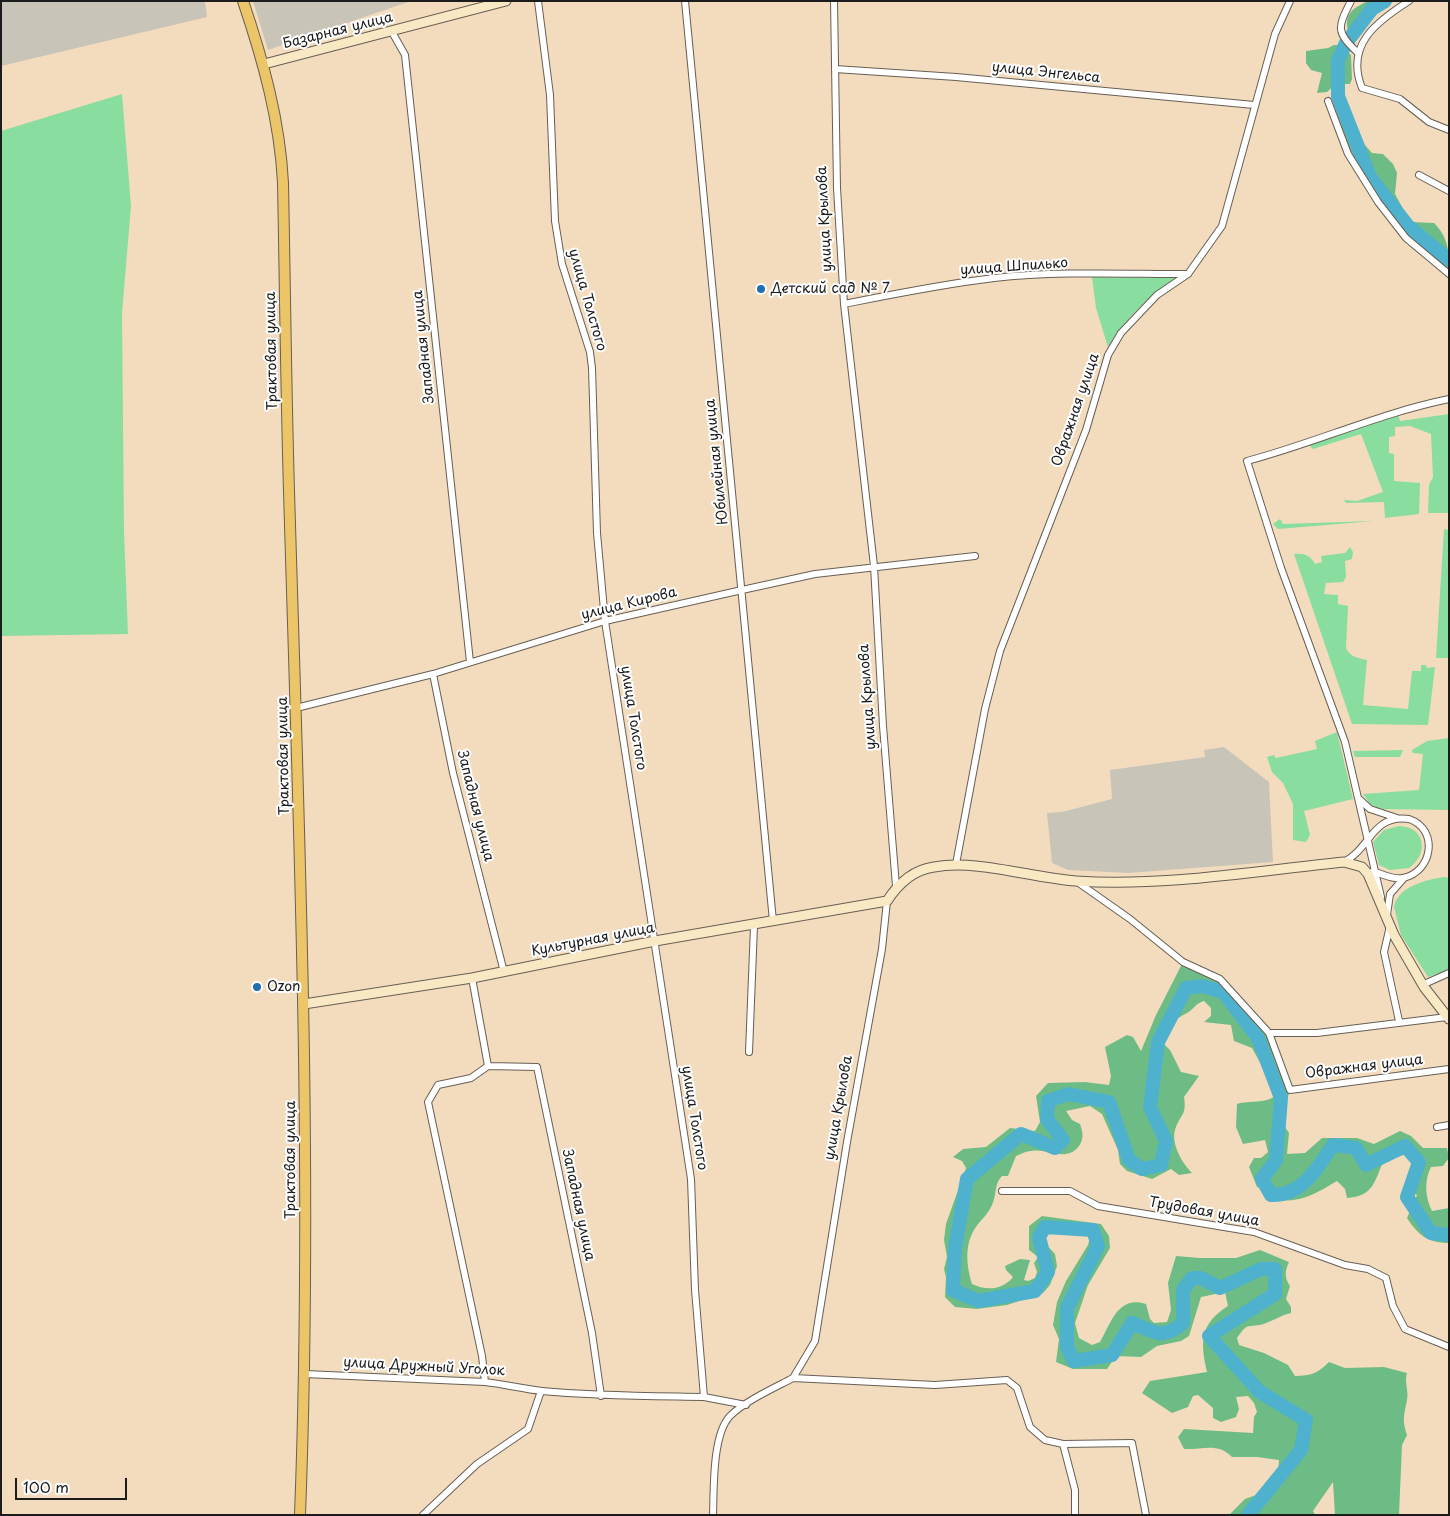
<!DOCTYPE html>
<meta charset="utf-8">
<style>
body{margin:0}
#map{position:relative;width:1450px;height:1516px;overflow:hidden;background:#f3dcbe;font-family:"Playpen Sans",sans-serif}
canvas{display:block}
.frame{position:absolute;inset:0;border:2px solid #1c1c1c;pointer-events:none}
.scale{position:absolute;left:15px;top:1478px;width:112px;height:22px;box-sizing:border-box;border:2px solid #1c1c1c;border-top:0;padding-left:6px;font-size:15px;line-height:18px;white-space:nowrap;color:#1c1c1c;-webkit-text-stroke:4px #fff;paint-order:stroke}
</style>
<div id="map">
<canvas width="1450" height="1516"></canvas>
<div class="frame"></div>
<div class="scale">100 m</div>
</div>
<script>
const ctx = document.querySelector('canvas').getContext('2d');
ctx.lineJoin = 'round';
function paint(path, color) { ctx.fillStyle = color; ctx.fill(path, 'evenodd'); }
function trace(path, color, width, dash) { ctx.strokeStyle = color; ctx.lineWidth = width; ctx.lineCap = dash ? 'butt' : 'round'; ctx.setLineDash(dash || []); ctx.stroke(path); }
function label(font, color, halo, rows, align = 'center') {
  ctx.font = font + ' "Playpen Sans",sans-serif'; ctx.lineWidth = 4; ctx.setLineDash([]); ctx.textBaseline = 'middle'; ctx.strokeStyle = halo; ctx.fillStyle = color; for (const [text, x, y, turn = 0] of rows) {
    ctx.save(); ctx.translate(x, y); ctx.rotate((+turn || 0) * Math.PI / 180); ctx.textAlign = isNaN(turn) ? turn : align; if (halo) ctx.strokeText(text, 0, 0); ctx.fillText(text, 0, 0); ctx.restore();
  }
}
const industrial = new Path2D(`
 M 1,1 L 205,1 L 207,17 L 1,66 Z
 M 253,1 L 411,1 L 268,50 Z
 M 1224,747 L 1269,782 L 1273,862 L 1128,873 L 1068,870 L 1052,863 L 1047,813 L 1062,812 L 1112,799 L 1110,770 L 1205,757 L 1204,750 Z`);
const green = new Path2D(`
 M 122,94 L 131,206 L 122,313 L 124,532 L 128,634 L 1,636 L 1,131 Z
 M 1092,277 L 1175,278 C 1148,297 1125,319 1108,347 L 1096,308 Z
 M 1398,414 L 1400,421 L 1449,414 L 1449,513 L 1428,513 L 1429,485 L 1433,477 L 1431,434 L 1410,426 L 1395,427 L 1395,436 L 1389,437 L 1389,453 L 1394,454 L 1394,481 L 1420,483 L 1419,514 L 1385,518 L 1384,502 L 1346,503 L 1344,500 L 1357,501 L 1383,492 L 1361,434 L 1313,449 L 1308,444 Z
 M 1280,519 L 1283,524 L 1374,521 L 1278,529 L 1273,524 Z
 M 1444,529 L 1449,530 L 1449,658 L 1436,658 Z
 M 1350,547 L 1353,552 L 1352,559 L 1345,561 L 1346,577 L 1343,582 L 1326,583 L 1324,594 L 1338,595 L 1338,604 L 1348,606 L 1346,648 C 1350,657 1358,658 1367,660 L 1363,705 L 1408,709 L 1412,671 L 1421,671 L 1421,665 L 1426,665 L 1427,668 L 1435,667 L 1428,725 L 1352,724 L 1294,554 C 1304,553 1310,555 1315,564 L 1322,562 L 1321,556 L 1345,553 Z
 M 1337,732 L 1353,799 L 1304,811 L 1310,835 L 1306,842 L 1293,840 L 1293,804 L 1283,783 L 1272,772 L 1267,757 L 1274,755 L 1276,758 L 1317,749 L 1315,741 Z
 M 1449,738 L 1449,810 L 1380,809 L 1370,804 L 1363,794 L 1419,790 L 1423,754 L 1413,753 L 1412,750 L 1427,741 Z
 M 1403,750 L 1400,757 L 1355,757 L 1353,751 Z
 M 1399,826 C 1426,827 1429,854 1409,868 L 1390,870 L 1379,865 L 1373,842 L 1384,830 Z
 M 1444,877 L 1449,878 L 1449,970 L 1428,977 L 1401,935 L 1394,907 C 1398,886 1426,880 1444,877 Z`);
const forest = new Path2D(`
 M 1368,1 L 1394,1 L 1372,16 L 1363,28 L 1349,34 C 1343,15 1351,9 1368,1 Z
 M 1334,45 L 1341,45 L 1351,55 L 1352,79 L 1350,84 L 1344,84 L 1341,79 L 1327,92 L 1317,93 L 1322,73 L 1311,70 L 1306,63 L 1306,51 L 1328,48 Z
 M 1338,100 L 1342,110 L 1351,112 L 1364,144 L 1372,153 L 1383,154 L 1393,164 L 1397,173 L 1395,194 L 1408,218 L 1396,217 L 1390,214 L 1349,151 L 1333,102 Z
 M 1412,222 L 1434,223 C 1448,237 1449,250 1449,269 L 1409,238 L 1408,231 Z
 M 1183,962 L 1218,977 L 1269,1033 L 1290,1090 L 1283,1113 L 1285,1127 L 1289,1133 L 1287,1154 L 1305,1153 L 1322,1138 L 1357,1138 L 1374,1144 L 1400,1131 L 1411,1136 L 1423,1148 L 1447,1148 L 1449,1158 L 1443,1166 L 1431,1167 C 1424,1181 1425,1197 1432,1211 L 1449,1208 L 1449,1243 C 1428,1243 1418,1235 1407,1218 L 1417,1195 L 1405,1188 L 1413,1161 L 1406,1154 L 1383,1162 C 1374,1183 1373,1196 1347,1198 L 1345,1189 L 1337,1181 C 1317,1193 1301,1203 1276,1200 L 1273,1191 L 1257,1187 L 1249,1167 L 1254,1158 L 1261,1158 L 1268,1152 L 1265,1140 L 1243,1144 L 1236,1127 L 1237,1104 C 1250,1100 1265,1104 1275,1096 L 1273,1086 L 1252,1048 L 1234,1041 L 1231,1025 L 1204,1022 L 1211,1016 L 1211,1008 L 1204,1001 C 1196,1003 1194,1009 1187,1013 C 1171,1022 1167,1024 1164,1044 L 1170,1050 L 1181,1072 L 1199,1076 L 1184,1097 C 1187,1116 1180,1114 1175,1130 C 1171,1144 1182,1163 1192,1173 L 1179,1175 L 1171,1169 L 1152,1179 L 1127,1171 L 1120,1164 L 1118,1150 L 1102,1114 L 1090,1106 L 1066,1111 L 1072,1120 L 1080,1124 C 1083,1132 1084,1139 1079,1146 C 1066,1163 1048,1148 1031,1151 C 1026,1151 1021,1154 1016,1156 L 1008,1176 L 1002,1176 C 994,1184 997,1194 992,1205 C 988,1215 979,1221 974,1230 C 964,1247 967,1267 972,1284 C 986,1291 1003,1290 1013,1277 L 1006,1270 L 1005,1266 L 1020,1259 L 1030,1260 L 1024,1280 L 1028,1281 L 1035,1278 L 1037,1272 L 1034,1263 L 1038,1257 L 1029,1250 L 1029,1226 L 1042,1216 L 1101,1224 L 1109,1236 L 1110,1248 L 1088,1285 L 1075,1323 L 1079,1338 L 1092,1345 L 1100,1342 C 1111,1323 1118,1295 1146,1304 L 1150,1319 L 1154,1323 L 1167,1322 L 1171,1310 L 1168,1283 L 1176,1256 L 1200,1258 L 1236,1258 L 1260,1250 L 1289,1262 C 1285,1271 1284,1277 1290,1286 L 1286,1299 L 1291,1307 L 1291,1313 C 1281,1315 1267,1324 1260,1325 C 1245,1327 1247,1324 1237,1338 L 1239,1345 L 1264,1353 L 1288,1365 L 1295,1376 C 1311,1376 1318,1373 1329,1362 L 1345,1368 L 1384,1367 L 1407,1373 C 1404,1382 1409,1391 1407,1400 C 1404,1416 1402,1419 1407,1435 L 1402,1445 L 1399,1515 L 1335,1515 L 1333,1482 L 1313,1511 L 1315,1515 L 1229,1515 L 1245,1499 L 1259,1494 L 1278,1474 L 1279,1460 L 1257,1457 L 1232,1457 C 1218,1442 1202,1450 1184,1449 L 1178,1437 L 1184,1429 L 1253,1433 L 1254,1417 L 1257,1412 L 1254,1403 L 1248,1396 L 1236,1397 L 1239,1409 L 1236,1417 L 1221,1422 L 1213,1418 L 1213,1408 L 1198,1395 L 1193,1396 L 1188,1407 L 1172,1413 L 1142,1393 L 1150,1381 L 1207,1372 C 1200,1341 1200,1324 1228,1306 L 1225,1292 L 1201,1297 L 1189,1336 L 1181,1341 L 1157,1346 L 1141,1357 L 1116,1356 L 1107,1369 L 1073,1369 L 1056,1362 L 1059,1339 L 1053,1325 L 1057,1302 L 1066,1281 L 1088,1245 L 1091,1234 L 1064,1231 L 1046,1234 L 1043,1241 L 1055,1254 L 1057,1266 L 1050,1285 L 1043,1293 L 1007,1305 L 977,1309 L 955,1307 L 945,1297 L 946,1277 L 944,1269 L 947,1257 L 944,1240 L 946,1224 L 966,1168 L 962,1161 L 953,1157 L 963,1149 L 986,1147 L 1010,1128 L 1035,1131 L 1040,1122 L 1036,1096 L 1048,1083 L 1085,1082 L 1109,1085 L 1111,1076 L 1105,1047 L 1127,1035 L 1133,1037 L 1141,1051 L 1156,1015 Z`);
const river = new Path2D(`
 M 1385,1 L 1372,9 L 1346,43 L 1338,60 L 1338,96 L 1370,177 L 1408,226 L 1449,260
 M 1248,1515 L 1301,1450 L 1306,1420 L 1260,1392 L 1209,1336 L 1275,1294 L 1275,1269 L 1261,1269 L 1220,1288 L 1201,1278 L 1192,1278 L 1183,1290 L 1183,1323 C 1162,1341 1155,1332 1132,1323 L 1112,1355 L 1074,1361 L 1067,1347 L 1067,1308 L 1098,1246 L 1093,1230 L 1045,1227 L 1039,1237 L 1048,1272 L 1035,1291 L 978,1301 L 953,1290 L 955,1248 L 967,1179 L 1021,1134 L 1055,1148 L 1063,1140 L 1047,1119 L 1048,1101 L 1068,1094 L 1109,1102 L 1129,1160 L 1142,1169 L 1161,1165 L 1166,1141 L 1150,1107 L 1158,1042 L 1186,988 L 1202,986 L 1223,992 L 1258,1038 L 1281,1098 L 1276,1160 L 1262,1179 L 1271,1195 C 1303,1196 1317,1168 1333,1145 L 1356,1148 L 1366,1165 L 1405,1146 L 1419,1162 L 1407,1197 L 1431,1233 L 1449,1235`);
const street = new Path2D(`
 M 538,1 L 550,95 L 555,221 L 562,264 L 590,352 L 592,368 L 597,533 L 605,621 L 691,1179 L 695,1290 L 704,1397 L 746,1405
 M 685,1 L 773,921
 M 834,1 L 837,188 L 844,304 L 874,566 L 883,726 L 896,886
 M 1351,1 C 1337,28 1336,32 1358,53
 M 1409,1 C 1376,22 1345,45 1362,88 L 1400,99 L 1429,122 L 1449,130
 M 392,32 L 405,55 L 470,662
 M 835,69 L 956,77 L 1254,105
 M 1328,101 L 1348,154 L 1378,202 L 1406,238 L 1449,274
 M 1419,175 L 1449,191
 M 844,304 C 894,294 943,284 994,278 C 1058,271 1124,274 1188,274
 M 433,674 L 453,773 L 504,972
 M 296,708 L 433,674 L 605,621 L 742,590 L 815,574 L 975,556
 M 1358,798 L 1370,809 L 1397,818
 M 1344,862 C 1371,848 1372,814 1409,819 C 1439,829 1433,872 1403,878 C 1393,880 1382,874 1373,871
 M 956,864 L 985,709 L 1000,651 L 1086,430 L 1108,355 L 1121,333 L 1157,295 L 1188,274 L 1222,226 L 1275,34 L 1290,1
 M 1076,881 L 1130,919 L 1183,962 L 1220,979 L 1269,1033 L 1290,1090 L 1449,1069
 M 1381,897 L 1345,742 L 1281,568 L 1247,461 C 1315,443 1380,413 1449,399
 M 1387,915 L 1390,894 L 1404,878
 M 1390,926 L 1384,952 L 1399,1021
 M 472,978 L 488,1066 L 537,1067 L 592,1333 L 601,1396
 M 1422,985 L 1449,973
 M 1269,1033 L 1317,1033 L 1447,1017
 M 749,1052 L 754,926
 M 1437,1127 L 1449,1125
 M 1002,1191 L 1070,1191 L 1098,1206 L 1254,1232 L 1345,1265 L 1368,1269 L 1386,1278 L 1393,1306 L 1405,1329 L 1449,1347
 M 305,1374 L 485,1382 C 504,1384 523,1389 542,1391 C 596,1396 650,1396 704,1397
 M 793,1378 L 815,1341 L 847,1142 L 882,949 L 887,901
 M 793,1378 L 935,1385 L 1007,1380 L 1017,1388 L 1030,1427 L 1045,1440 L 1063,1444 L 1132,1443 L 1146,1515
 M 485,1382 L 482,1356 L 428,1102 L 438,1085 L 471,1078 L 488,1066
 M 1063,1444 L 1075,1490 L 1075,1515
 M 423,1515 L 477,1464 L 528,1429 L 541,1391
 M 713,1515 C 714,1490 712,1435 730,1416 C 745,1401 774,1388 793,1378`);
const secondary = new Path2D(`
 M 264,64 L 506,1
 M 304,1004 L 472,978 L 655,941 L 887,901 C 898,884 912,870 934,867 C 977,859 1032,878 1076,881 C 1164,887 1256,871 1344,862 L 1362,867 L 1368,874 L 1394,935 L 1424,987 L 1449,1019`);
const primary = new Path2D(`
 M 243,1 C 263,60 280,121 283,183 C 285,286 286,388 289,491 C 299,832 313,1174 300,1515`);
const markers = [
 [761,289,5,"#1f6fb2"],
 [257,987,5,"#1f6fb2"]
];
const streetNames = [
 ["Базарная улица",338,31,-14],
 ["улица Энгельса",1046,73,6],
 ["улица Крылова",825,219,-93],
 ["улица Шпилько",1014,267,-4],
 ["улица Толстого",587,300,74],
 ["Западная улица",424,347,-96],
 ["Трактовая улица",272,351,-91],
 ["Овражная улица",1076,410,-71],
 ["Юбилейная улица",717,462,-96],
 ["улица Кирова",629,604,-14],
 ["улица Крылова",868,697,-94],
 ["улица Толстого",633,718,81],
 ["Трактовая улица",284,756,-91],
 ["Западная улица",475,806,76],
 ["Культурная улица",593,940,-11],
 ["Овражная улица",1364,1067,-7],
 ["улица Крылова",839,1108,-80],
 ["улица Толстого",694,1118,81],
 ["Трактовая улица",291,1160,-90],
 ["Западная улица",578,1205,78],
 ["Трудовая улица",1204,1212,10],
 ["улица Дружный Уголок",424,1367,3]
];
const poiNames = [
 ["Детский сад № 7",771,289],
 ["Ozon",267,987]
];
paint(industrial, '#c8c4b8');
paint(green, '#89dd9e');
paint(forest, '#6ebc85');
trace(river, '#4eb1cd', 14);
trace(street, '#675f55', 8);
trace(secondary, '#675f55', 11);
trace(primary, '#675f55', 12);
trace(street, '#fff', 6);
trace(secondary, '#f8e8c3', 9);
trace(primary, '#edc569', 10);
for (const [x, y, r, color] of markers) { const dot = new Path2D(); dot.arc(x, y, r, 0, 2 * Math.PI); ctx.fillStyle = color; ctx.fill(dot); trace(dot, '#fff', 2); }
label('14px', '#1c1c1c', '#fff', streetNames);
label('14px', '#1c1c1c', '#fff', poiNames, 'left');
</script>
